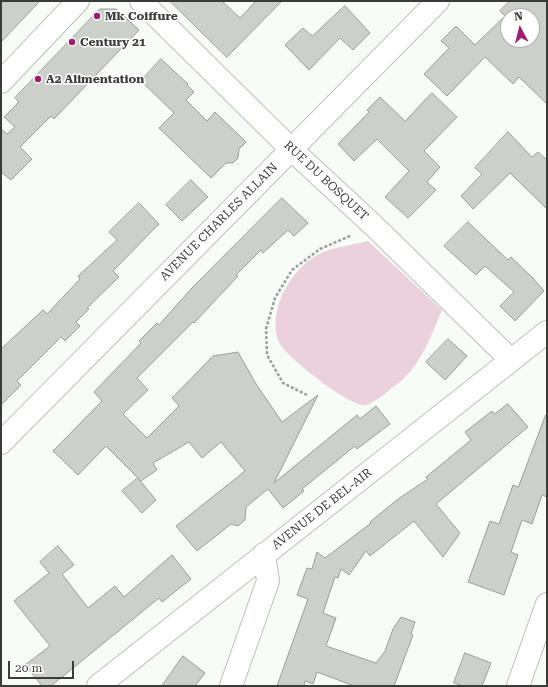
<!DOCTYPE html>
<style>
body{margin:0}
#map{position:relative;width:548px;height:687px;overflow:hidden;background:#f7fcf6;font-family:"Roboto Serif",serif}
canvas{display:block}
.frame{position:absolute;inset:0;border:2px solid #3a3c3a;pointer-events:none}
.north{position:absolute;left:500px;top:8px;width:40px;height:40px;box-sizing:border-box;background:#fff;border:1px solid #b0b1b0;border-radius:50%;rotate:353deg;font-size:11px;font-weight:700;line-height:16px;text-align:center;color:#3a3c3a}
.north::after{content:'';display:block;margin:auto;width:14px;height:18px;background:#9f1e71;clip-path:polygon(50% 0,100% 100%,50% 72%,0 100%)}
.scale{position:absolute;left:8px;top:661px;width:66px;height:18px;box-sizing:border-box;border:2px solid #3a3c3a;border-top:0;padding-left:5px;font-size:12px;line-height:14px;white-space:nowrap;color:#3a3c3a;-webkit-text-stroke:3px #fff;paint-order:stroke}
</style>
<div id="map">
<canvas width="548" height="687"></canvas>
<div class="frame"></div>
<div class="north">N</div>
<div class="scale">20 m</div>
</div>
<script>
const ctx = document.querySelector('canvas').getContext('2d');
ctx.lineJoin = 'round';
function paint(path, color) { ctx.fillStyle = color; ctx.fill(path, 'evenodd'); }
function trace(path, color, width, dash) { ctx.strokeStyle = color; ctx.lineWidth = width; ctx.lineCap = dash ? 'butt' : 'round'; ctx.setLineDash(dash || []); ctx.stroke(path); }
function label(font, color, halo, rows, align = 'center') {
  ctx.font = font + ' "Roboto Serif",serif'; ctx.lineWidth = 3; ctx.setLineDash([]); ctx.textBaseline = 'middle'; ctx.strokeStyle = halo; ctx.fillStyle = color; for (const [text, x, y, turn = 0] of rows) {
    ctx.save(); ctx.translate(x, y); ctx.rotate((+turn || 0) * Math.PI / 180); ctx.textAlign = isNaN(turn) ? turn : align; if (halo) ctx.strokeText(text, 0, 0); ctx.fillText(text, 0, 0); ctx.restore();
  }
}
const green = new Path2D(`
 M 368,241 L 442,310 C 433,331 424,357 408,374 C 404,379 398,384 392,388 C 385,394 376,401 367,405 C 353,410 288,358 280,344 C 265,313 291,268 319,254 C 333,247 353,245 368,241 Z`);
const building = new Path2D(`
 M 1,1 L 40,1 L 1,42 Z
 M 170,1 L 222,1 L 240,18 L 256,1 L 282,1 L 227,57 Z
 M 510,1 L 547,1 L 547,104 L 519,77 L 513,84 L 485,57 L 447,96 L 424,74 L 449,48 L 441,41 L 456,26 L 475,45 L 505,16 L 500,11 ZM 508,16 L 532,16 L 532,40 L 508,40 Z
 M 345,6 L 370,33 L 353,50 L 340,38 L 309,70 L 285,45 L 303,28 L 312,36 Z
 M 100,9 L 116,9 L 139,30 L 54,119 L 51,116 L 20,147 L 32,159 L 11,180 L 1,172 L 1,129 L 7,134 L 15,127 L 4,117 L 19,102 L 15,98 Z
 M 161,59 L 188,84 L 187,85 L 194,92 L 186,100 L 207,121 L 215,112 L 246,142 L 239,149 L 238,158 L 233,163 L 226,163 L 211,178 L 159,128 L 174,113 L 141,81 Z
 M 432,93 L 457,117 L 424,151 L 440,167 L 427,182 L 436,190 L 408,218 L 385,197 L 409,171 L 377,139 L 354,161 L 338,144 L 369,112 L 367,110 L 380,97 L 405,121 Z
 M 508,132 L 532,157 L 538,152 L 547,160 L 547,209 L 510,173 L 473,209 L 461,196 L 482,174 L 475,168 Z
 M 191,180 L 208,197 L 182,221 L 166,205 Z
 M 282,198 L 308,223 L 294,236 L 288,230 L 263,253 L 261,250 L 236,275 L 238,276 L 194,323 L 193,322 L 137,378 L 148,390 L 123,414 L 147,438 L 179,406 L 172,398 L 213,356 L 238,352 L 256,384 L 282,422 L 318,395 L 274,483 L 357,415 L 360,419 L 376,406 L 390,424 L 357,449 L 355,446 L 302,489 L 304,491 L 283,508 L 268,489 L 246,507 L 245,520 L 238,526 L 231,524 L 197,551 L 176,526 L 245,471 L 221,442 L 202,458 L 189,442 L 153,463 L 157,470 L 141,481 L 106,446 L 78,475 L 53,451 L 102,401 L 94,392 L 141,343 L 139,341 L 157,323 L 159,325 L 190,290 Z
 M 139,203 L 159,224 L 113,271 L 119,277 L 87,308 L 89,309 L 76,322 L 80,326 L 65,341 L 61,337 L 17,381 L 21,385 L 1,405 L 1,349 L 43,310 L 47,314 L 80,279 L 78,276 L 117,240 L 109,232 Z
 M 468,222 L 508,260 L 511,257 L 533,278 L 544,291 L 515,321 L 500,306 L 514,292 L 485,266 L 476,275 L 444,246 Z
 M 448,339 L 467,356 L 445,380 L 426,362 Z
 M 508,404 L 528,427 L 436,504 L 460,533 L 443,557 L 414,521 L 370,556 L 366,551 L 349,575 L 341,569 L 338,578 L 335,577 L 323,613 L 336,618 L 326,646 L 376,663 L 385,651 L 393,629 L 401,617 L 415,622 L 411,634 L 413,635 L 394,686 L 354,686 L 317,672 L 313,684 L 305,681 L 304,686 L 277,686 L 308,599 L 297,595 L 307,568 L 312,569 L 317,552 L 325,558 L 371,523 L 370,522 L 398,499 L 428,479 L 426,477 L 471,440 L 465,432 L 492,411 L 494,414 Z
 M 546,415 L 547,415 L 547,497 L 542,495 L 532,524 L 522,520 L 511,552 L 518,555 L 504,595 L 468,582 L 490,521 L 499,524 L 513,485 L 518,487 Z
 M 138,478 L 156,500 L 142,513 L 122,491 Z
 M 58,546 L 74,565 L 62,574 L 88,608 L 115,586 L 124,597 L 172,555 L 191,579 L 162,602 L 159,598 L 51,686 L 42,686 L 25,665 L 50,646 L 14,601 L 49,573 L 40,562 Z
 M 465,653 L 491,663 L 482,686 L 464,686 L 454,683 Z
 M 183,656 L 205,673 L 195,686 L 162,686 Z`);
const path = new Path2D(`
 M 307,395 L 283,383 L 267,355 L 266,329 L 275,298 L 292,270 L 320,249 L 352,235`);
const minor = new Path2D(`
 M 141,1 L 291,149 L 374,226 L 511,360
 M 1,443 L 438,1
 M 98,686 L 547,332
 M 231,686 L 268,581 L 264,554
 M 518,686 L 547,604`);
const tertiary = new Path2D(`
 M 1,82 L 78,1`);
const markers = [
 [97,16,4,"#9f1e71"],
 [72,42,4,"#9f1e71"],
 [38,79,4,"#9f1e71"]
];
const poiNames = [
 ["Mk Coiffure",105,16],
 ["Century 21",80,42],
 ["A2 Alimentation",46,79]
];
const streetNames = [
 ["RUE DU BOSQUET",326,181,43],
 ["AVENUE CHARLES ALLAIN",219,222,-45],
 ["AVENUE DE BEL-AIR",322,509,-38]
];
paint(green, '#ebd1dd');
paint(building, '#ccd0ca');
trace(building, '#9a9e98', 1);
trace(minor, '#bcc0bb', 24);
trace(tertiary, '#bcc0bb', 24);
trace(path, '#9b9f9b', 2.5, [3, 2]);
trace(minor, '#fff', 22);
trace(tertiary, '#fff', 22);
for (const [x, y, r, color] of markers) { const dot = new Path2D(); dot.arc(x, y, r, 0, 2 * Math.PI); ctx.fillStyle = color; ctx.fill(dot); trace(dot, '#fff', 1.5); }
label('bold 12px', '#3a3c3a', '#fff', poiNames, 'left');
label('12px', '#3a3c3a', '#fff', streetNames);
</script>
